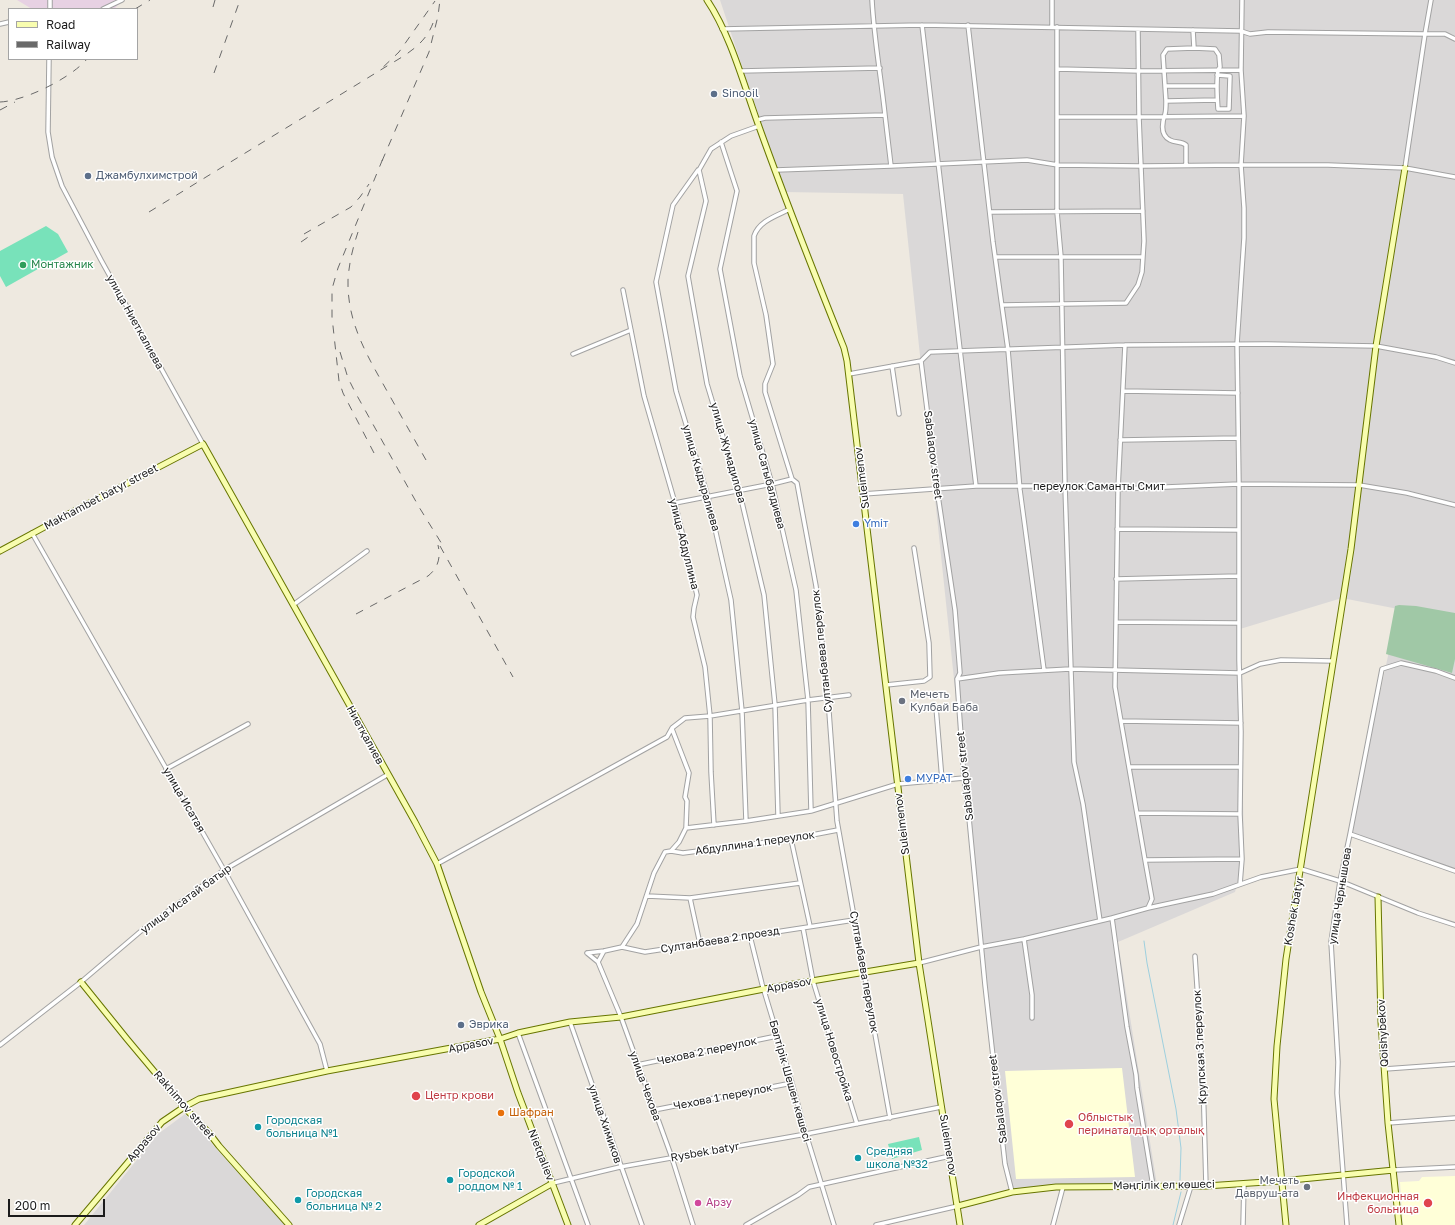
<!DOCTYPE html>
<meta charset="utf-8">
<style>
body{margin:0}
#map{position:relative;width:1455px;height:1225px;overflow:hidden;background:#eee9e0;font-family:"Golos Text",sans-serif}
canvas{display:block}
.legend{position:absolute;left:8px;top:8px;width:130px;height:52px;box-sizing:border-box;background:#fff;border:1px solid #a4a4a4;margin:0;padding:5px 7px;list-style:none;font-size:12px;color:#1b1b1b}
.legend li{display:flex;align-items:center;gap:8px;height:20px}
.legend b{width:20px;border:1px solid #a4a4a4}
.scale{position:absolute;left:8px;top:1199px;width:97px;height:18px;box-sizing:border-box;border:2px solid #1b1b1b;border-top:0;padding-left:5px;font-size:12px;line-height:14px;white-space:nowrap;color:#1b1b1b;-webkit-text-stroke:3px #fff;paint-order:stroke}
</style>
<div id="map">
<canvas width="1455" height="1225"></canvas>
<ul class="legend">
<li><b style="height:5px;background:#f8fdaf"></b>Road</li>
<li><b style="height:5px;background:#696969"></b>Railway</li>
</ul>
<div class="scale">200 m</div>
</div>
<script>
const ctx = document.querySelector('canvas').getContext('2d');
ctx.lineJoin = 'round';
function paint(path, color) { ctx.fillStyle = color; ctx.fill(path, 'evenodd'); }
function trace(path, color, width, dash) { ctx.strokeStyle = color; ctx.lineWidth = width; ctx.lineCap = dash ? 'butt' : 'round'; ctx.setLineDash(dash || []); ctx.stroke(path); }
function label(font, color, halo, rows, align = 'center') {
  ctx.font = font + ' "Golos Text",sans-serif'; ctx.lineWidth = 3; ctx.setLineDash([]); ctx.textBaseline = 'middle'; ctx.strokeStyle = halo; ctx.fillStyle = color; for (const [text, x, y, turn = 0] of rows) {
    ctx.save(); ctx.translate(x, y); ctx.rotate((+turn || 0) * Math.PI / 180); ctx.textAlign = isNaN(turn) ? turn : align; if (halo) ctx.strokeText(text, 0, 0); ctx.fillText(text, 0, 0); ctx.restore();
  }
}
const residential = new Path2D(`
 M 720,0 L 1455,0 L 1455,871 L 1350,834 L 1398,609 L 1342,598 L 1240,629 L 1244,857 L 1235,892 L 1118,942 L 1157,1185 L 1117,1184 L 1037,1186 L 1012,1192 L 1005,1164 L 903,194 L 784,192 Z
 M 185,1114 L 285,1225 L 84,1225 L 158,1134 Z`);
const industrial = new Path2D(`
 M 17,0 L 123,0 L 114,9 L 32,9 Z`);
const education = new Path2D(`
 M 1122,1068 L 1135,1177 L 1016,1179 L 1005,1071 Z
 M 1455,1176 L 1455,1225 L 1403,1225 L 1400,1182 L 1419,1181 L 1422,1177 Z`);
const cemetery = new Path2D(`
 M 1399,605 L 1416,606 L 1455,613 L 1455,659 L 1452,673 L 1386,654 L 1395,606 Z`);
const pitch = new Path2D(`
 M 46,226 L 58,234 L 68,252 L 6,287 L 0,276 L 0,251 Z
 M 919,1137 L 922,1150 L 892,1159 L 888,1144 Z`);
const stream = new Path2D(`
 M 1144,941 L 1147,963 L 1176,1109 L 1181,1148 L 1180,1180
 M 1173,1225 L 1181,1192`);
const street = new Path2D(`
 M 1052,0 L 1052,27
 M 50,9 L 50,0
 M 103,9 L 122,0
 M 0,24 L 9,22
 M 922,25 L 976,486
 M 968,25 L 993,242 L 1008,350 L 1020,490 L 1044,670
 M 1057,27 L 1057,212 L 1061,257 L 1065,486 L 1074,762 L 1083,804 L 1100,921
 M 722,29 L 922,25 L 1241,31 L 1250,34 L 1268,32 L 1425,34 L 1431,0
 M 1194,48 L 1215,49 L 1219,55 L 1220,67 L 1218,70
 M 49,59 L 48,132 L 52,157 L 62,186 L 101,260 L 203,444
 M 1057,69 L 1139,71 L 1241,70
 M 740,71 L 880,68
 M 1217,75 L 1230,76 L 1229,109 L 1218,109 C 1217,96 1216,83 1218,70
 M 1165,86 L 1163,55 L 1167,49 L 1194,48 L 1193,30
 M 1217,86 L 1165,86 L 1166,101 L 1217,100
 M 1166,101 C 1166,105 1166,111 1165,114 C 1162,123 1160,135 1170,140 C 1175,143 1181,141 1186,145 L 1186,165
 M 885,115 L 891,166 L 1027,160 L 1058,165 L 1142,166 L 1241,165 L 1328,165 L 1405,168 L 1455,177
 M 1057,117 L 1139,117 L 1244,116
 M 757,120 L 765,118 L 885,115 C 881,77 874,39 872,0
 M 759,126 L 731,136 L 711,149 L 699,170 L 706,201 L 688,276 L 707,384 L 739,490 L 764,595 L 775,705 L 778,816
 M 721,142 L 737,191 L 720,269 L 740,376 L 772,484 L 796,590 L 808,700 L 811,811
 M 1405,168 L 1425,34 L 1445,34 L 1455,39
 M 698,170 L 673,205 L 656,282 L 676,391 L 708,497 L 731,600 L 742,711 L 746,821
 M 776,170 L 891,166
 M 790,209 C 776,216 759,221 754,236 L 754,263 L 766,315 L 773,364 L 765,384 L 765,392 L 792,479 L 797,483 L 816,586 L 828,698 L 837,821 L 890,1118
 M 990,212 L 1143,211
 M 995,257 L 1143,257
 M 623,290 L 644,396 L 675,503 L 697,595 L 694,608 L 693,617 L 705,667 L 710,716 L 711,772 L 714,825
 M 1002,305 L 1126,303 L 1138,285 L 1142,272 L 1144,241 L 1139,117 L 1138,30
 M 1125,345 L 1118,489 L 1115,687 L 1145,860 L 1242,859 L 1240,814 L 1241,732 L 1239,660 L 1239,484 L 1237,344 L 1244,238 L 1244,208 L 1241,165 L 1244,116 L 1241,70 L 1242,0
 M 573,354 L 631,330
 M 921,361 L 937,489 L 955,610 L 960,673 L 957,679 L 964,778 L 969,818 L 985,985 L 1005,1164 L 1012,1192
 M 892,366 L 899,414
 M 849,374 L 921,361 L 930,352 L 1125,345 L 1267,344 L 1376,346 L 1436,357 L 1455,363
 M 1123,391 L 1238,393
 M 1120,440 L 1238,438
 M 863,494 L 976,486 L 1074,486 L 1118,489 L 1239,484 L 1359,485 L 1407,493 L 1455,505
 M 675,503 L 772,484 L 792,479
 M 1117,529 L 1239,530
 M 32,533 L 224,870 L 320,1044 L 327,1071
 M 1116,579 L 1239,576
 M 293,605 L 367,551
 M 1116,622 L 1239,623
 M 957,679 L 999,673 L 1070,669 L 1240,673 L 1260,664 L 1281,660 L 1333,661
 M 886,685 L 924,681 L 930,677 L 929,643 L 914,548
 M 936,707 L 942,780 L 964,778
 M 1121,721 L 1241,723
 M 1130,767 L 1240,767
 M 166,769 L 248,724
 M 1137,813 L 1240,814
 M 686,828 L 746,821 L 811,811 L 898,784 L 942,780
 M 1350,834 L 1455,871
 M 791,839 L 810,926
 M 671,851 L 683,853 L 791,839 L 838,830
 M 1145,860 L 1152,899 L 1148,908
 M 437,864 L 667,737 L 672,728 L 685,718 L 710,716 L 808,700 L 849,695
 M 1240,884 L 1242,859
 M 647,896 L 690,898 L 800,883
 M 690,898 L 700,944
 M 1112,918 L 1148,908 L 1213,894 L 1261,877 L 1301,869 L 1340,881 L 1418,913 L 1455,925
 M 803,928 L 813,981 L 857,1124
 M 750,936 L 762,984 L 792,1083 L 806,1134 L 834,1225
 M 1024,939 L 1032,995 L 1032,1018
 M 622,947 L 637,924 L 654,873 L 665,852 L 671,851 L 679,842 L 686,828 L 687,801 L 685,797 L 689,773 L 672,729
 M 587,953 L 598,962 L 621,1017 L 672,1158 L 693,1225
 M 587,953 L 604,951 L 622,947 L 645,952 L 854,920
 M 1195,956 L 1203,1078 L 1206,1186
 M 598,962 L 604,951
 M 919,963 L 981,947 L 1024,939 L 1112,918 L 1127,1027 L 1136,1075 L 1137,1088 L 1153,1186
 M 570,1022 L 642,1225
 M 518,1033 L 588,1225
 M 0,1045 L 81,982 L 141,931 L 224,870 L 387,775
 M 637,1065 L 777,1036
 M 1385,1069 L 1455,1064
 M 654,1110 L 792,1083
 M 1388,1123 L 1455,1118
 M 1394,1170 L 1455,1167
 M 553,1183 L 620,1167 L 806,1134 L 941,1107
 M 746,1225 L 798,1195 L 809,1187 L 950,1156
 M 876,1225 L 958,1206
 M 1053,1225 L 1063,1187
 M 1179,1225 L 1191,1186
 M 1243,1225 L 1244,1183
 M 1347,1225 L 1337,1093 L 1338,1062 L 1331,942 L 1340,881 L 1350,834 L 1382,669 L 1401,663 L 1436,671 L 1455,678`);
const secondary = new Path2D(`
 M 707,0 C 730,34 743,82 757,121 C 784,197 814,273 844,348 L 847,361 L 919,963 L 960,1225
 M 0,551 L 76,510 L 203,444 L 415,822 L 437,864 L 481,992 L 500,1039 L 518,1093 L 568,1225
 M 1378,897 L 1381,1022 L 1388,1123 L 1399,1225
 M 81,982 L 127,1039 L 184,1107 L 209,1133 L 219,1146 L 289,1225
 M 958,1206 L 1012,1192 L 1056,1187 L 1206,1186 L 1281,1181 L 1394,1170
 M 75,1225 L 162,1122 L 184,1107 L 199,1099 L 327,1071 L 500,1039 L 518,1033 L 570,1022 L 621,1017 L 764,989 L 919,963
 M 479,1225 L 553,1183
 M 1286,1225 L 1274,1099 L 1277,1046 L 1286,959 L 1351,549 L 1376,346 L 1405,168`);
const rail = new Path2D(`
 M 213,7 L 215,0
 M 135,9 L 150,0
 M 433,23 C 424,48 399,58 379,71 L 399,52 L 435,1
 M 214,73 L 240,0
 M 0,102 C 25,101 71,78 87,59
 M 0,110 L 15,102
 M 382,161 L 429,52 L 438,16 L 440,0
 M 149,212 L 379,71
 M 358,232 C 353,247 349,263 348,280 C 347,323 367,355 387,391 C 400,414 413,437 426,460
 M 304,234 L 351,207 L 360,197 L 369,184
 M 301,242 L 314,233
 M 340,352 L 348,378 L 355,392 L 419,507 L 445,549
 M 374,453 L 343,393 L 339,381 L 332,317 L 332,289 L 338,268 L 384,156
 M 440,546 L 513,677
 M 356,614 L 428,576 C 438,568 441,558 438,545`);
const markers = [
 [714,94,4,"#5c6f8a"],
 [88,176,4,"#5c6f8a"],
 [23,265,4,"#2e9e5b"],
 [856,524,4,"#3f7fe0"],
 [902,701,4,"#6b7280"],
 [908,779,4,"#3f7fe0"],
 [461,1025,4,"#5c6f8a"],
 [416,1096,5,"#e0444e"],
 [501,1113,4,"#e8710a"],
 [1069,1124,5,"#e0444e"],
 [258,1127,4,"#0f9aa8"],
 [858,1158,4,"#0f9aa8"],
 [450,1180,4,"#0f9aa8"],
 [1307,1187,4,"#6b7280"],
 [298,1200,4,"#0f9aa8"],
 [698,1203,4,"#d1479c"],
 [1428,1203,5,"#e0444e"]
];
const serviceNames = [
 ["Sinooil",722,94],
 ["Джамбулхимстрой",96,176],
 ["Эврика",469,1025]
];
const leisureNames = [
 ["Монтажник",31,265]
];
const streetNames = [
 ["улица Ниеткалиева",135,322,61],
 ["улица Жумадилова",728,453,74],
 ["Sabalaqov street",933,455,83],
 ["улица Сатыбалдиева",767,474,75],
 ["улица Кыдыралиева",701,478,74],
 ["Suleimenov",862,478,-97],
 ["переулок Саманты Смит",1099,487],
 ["Makhambet batyr street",101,497,-28],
 ["улица Абдуллина",684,544,76],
 ["Султанбаева переулок",822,651,-96],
 ["Ниетқалиев",365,735,61],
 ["Sabalaqov street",965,776,-96],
 ["улица Исатая",184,800,60],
 ["Suleimenov",902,824,-97],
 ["Абдуллина 1 переулок",755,843,-8],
 ["улица Чернышова",1340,896,-81],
 ["улица Исатай батыр",186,899,-36],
 ["Koshek batyr",1294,911,-80],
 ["Султанбаева 2 проезд",720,940,-9],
 ["Султанбаева переулок",864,972,80],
 ["Appasov",789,985,-10],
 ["Qoishybekov",1383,1033,-93],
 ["Appasov",471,1045,-11],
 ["Крупская 3 переулок",1200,1047,-93],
 ["улица Новостройка",834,1050,73],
 ["Чехова 2 переулок",707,1051,-12],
 ["Бөлтірік Шешен көшесі",790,1081,74],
 ["улица Чехова",645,1086,70],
 ["Чехова 1 переулок",723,1097,-11],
 ["Sabalaqov street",998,1099,-97],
 ["Rakhimov street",184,1105,49],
 ["улица Химиков",605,1124,71],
 ["Appasov",144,1143,-49],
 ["Suleimenov",948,1145,81],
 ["Rysbek batyr",705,1152,-10],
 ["Nietqaliev",541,1155,69],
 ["Мәңгілік ел көшесі",1164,1185,-1]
];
const shopNames = [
 ["Ymiт",864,524],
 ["МУРАТ",916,779]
];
const worshipNames = [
 ["Мечеть",910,695],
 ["Кулбай Баба",910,708],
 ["Мечеть",1299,1181,"right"],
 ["Давруш-ата",1299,1194,"right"]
];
const healthNames = [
 ["Центр крови",425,1096],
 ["Облыстық",1078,1118],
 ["перинаталдық орталық",1078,1131],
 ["Инфекционная",1419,1197,"right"],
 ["больница",1419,1210,"right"]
];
const foodNames = [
 ["Шафран",509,1113]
];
const cultureNames = [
 ["Городская",266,1121],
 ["больница №1",266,1134],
 ["Средняя",866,1152],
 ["школа №32",866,1165],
 ["Городской",458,1174],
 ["роддом № 1",458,1187],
 ["Городская",306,1194],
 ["больница № 2",306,1207]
];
const hotelNames = [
 ["Арзу",706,1203]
];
paint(residential, '#dad8d8');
paint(industrial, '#e7d1e3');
paint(education, '#ffffd8');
paint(cemetery, '#a0c8a6');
paint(pitch, '#78e2ba');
trace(stream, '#9dcfde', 1);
trace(street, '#a2a2a2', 5.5);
trace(secondary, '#677500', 7);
trace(street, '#fff', 3.5);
trace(secondary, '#f8fdaf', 5);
trace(rail, '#696969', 1, [8, 8]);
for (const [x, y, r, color] of markers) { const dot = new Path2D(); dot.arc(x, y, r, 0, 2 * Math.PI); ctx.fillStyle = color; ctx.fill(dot); trace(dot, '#fff', 1.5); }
label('11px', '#4e5e75', '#fff', serviceNames, 'left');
label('11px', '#27864d', '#fff', leisureNames, 'left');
label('11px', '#1b1b1b', '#fff', streetNames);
label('11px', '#366cbe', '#fff', shopNames, 'left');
label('11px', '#5b616d', '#fff', worshipNames, 'left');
label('11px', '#be3a42', '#fff', healthNames, 'left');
label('11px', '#c56008', '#fff', foodNames, 'left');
label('11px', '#0d838f', '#fff', cultureNames, 'left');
label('11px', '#b23c85', '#fff', hotelNames, 'left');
</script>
